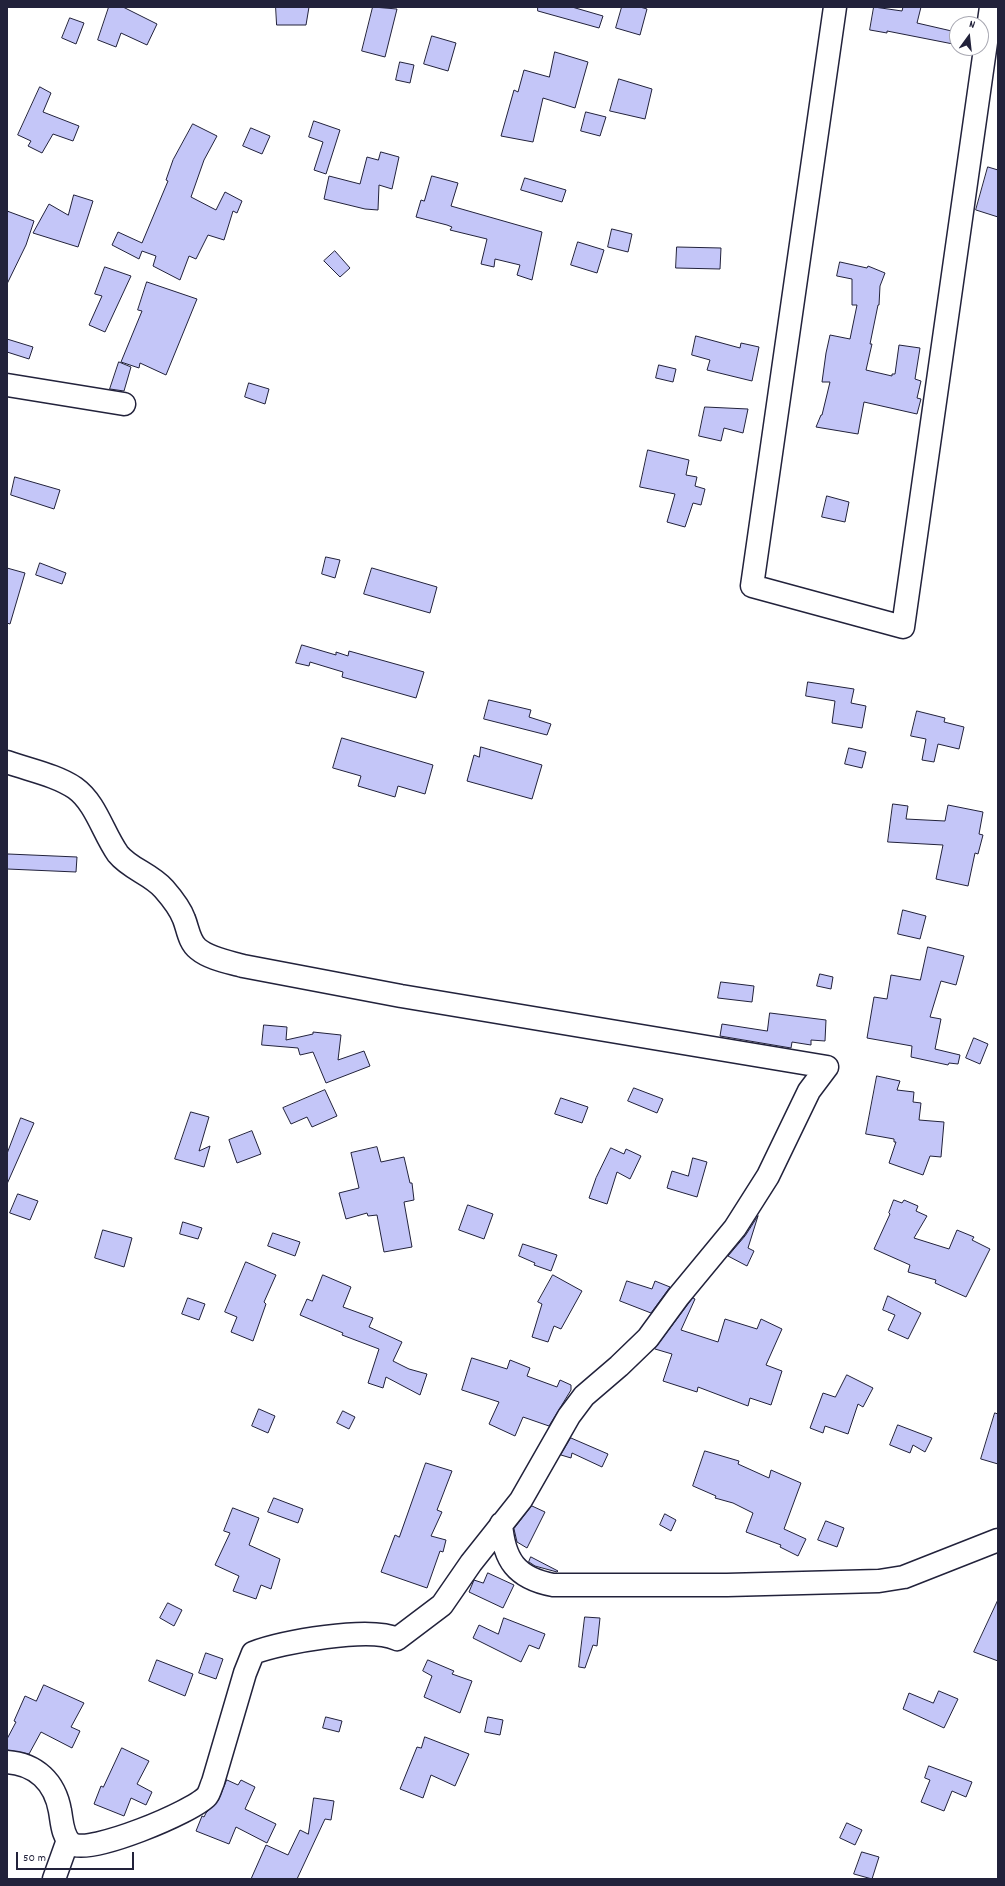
<!DOCTYPE html>
<style>
body{margin:0}
#map{position:relative;width:1005px;height:1886px;overflow:hidden;background:#fff;font-family:Dekko,sans-serif}
canvas{display:block}
.frame{position:absolute;inset:0;border:8px solid #22223b;pointer-events:none}
.north{position:absolute;left:949px;top:16px;width:40px;height:40px;box-sizing:border-box;background:#fff;border:1px solid #a7a7b1;border-radius:50%;rotate:15deg;font-size:11px;font-weight:700;line-height:16px;text-align:center;color:#22223b}
.north::after{content:'';display:block;margin:auto;width:14px;height:18px;background:#22223b;clip-path:polygon(50% 0,100% 100%,50% 72%,0 100%)}
.scale{position:absolute;left:16px;top:1852px;width:118px;height:18px;box-sizing:border-box;border:2px solid #22223b;border-top:0;padding-left:5px;font-size:12px;line-height:14px;white-space:nowrap;color:#22223b;-webkit-text-stroke:3px #fff;paint-order:stroke}
</style>
<div id="map">
<canvas width="1005" height="1886"></canvas>
<div class="frame"></div>
<div class="north">N</div>
<div class="scale">50 m</div>
</div>
<script>
const ctx = document.querySelector('canvas').getContext('2d');
ctx.lineJoin = 'round';
function paint(path, color) { ctx.fillStyle = color; ctx.fill(path, 'evenodd'); }
function trace(path, color, width, dash) { ctx.strokeStyle = color; ctx.lineWidth = width; ctx.lineCap = dash ? 'butt' : 'round'; ctx.setLineDash(dash || []); ctx.stroke(path); }
const building = new Path2D(`
 M 109,7 L 123,7 L 157,24 L 147,45 L 121,33 L 116,47 L 98,40 Z
 M 276,7 L 309,7 L 306,25 L 277,25 Z
 M 373,7 L 397,9 L 385,57 L 362,51 Z
 M 538,7 L 572,7 L 603,16 L 599,28 L 538,11 Z
 M 622,7 L 640,7 L 647,9 L 640,35 L 616,28 Z
 M 874,7 L 902,11 L 903,7 L 921,7 L 917,23 L 956,32 L 953,44 L 887,31 L 887,33 L 870,30 Z
 M 70,18 L 84,23 L 76,44 L 62,38 Z
 M 432,36 L 456,43 L 448,71 L 424,64 Z
 M 555,52 L 588,62 L 575,108 L 543,98 L 533,142 L 501,136 L 514,90 L 518,92 L 524,70 L 549,77 Z
 M 400,62 L 414,65 L 410,83 L 396,80 Z
 M 619,79 L 652,89 L 645,119 L 610,111 Z
 M 40,87 L 51,93 L 43,112 L 79,126 L 73,141 L 53,134 L 42,153 L 28,146 L 31,141 L 18,135 Z
 M 586,112 L 606,117 L 600,136 L 581,131 Z
 M 314,121 L 340,130 L 326,174 L 314,170 L 323,142 L 309,137 Z
 M 193,124 L 217,136 L 204,160 L 191,197 L 216,210 L 225,192 L 242,201 L 237,213 L 233,211 L 224,240 L 208,235 L 196,259 L 189,256 L 180,280 L 153,266 L 156,256 L 142,251 L 139,259 L 112,245 L 118,232 L 142,243 L 168,181 L 166,180 L 173,160 Z
 M 251,128 L 270,136 L 262,154 L 243,146 Z
 M 381,152 L 399,157 L 392,189 L 379,185 L 378,210 L 365,209 L 324,199 L 329,176 L 360,184 L 367,157 L 378,160 Z
 M 988,167 L 998,170 L 998,217 L 976,210 Z
 M 432,176 L 458,183 L 451,206 L 542,232 L 532,280 L 517,275 L 520,265 L 495,259 L 494,267 L 481,264 L 487,239 L 450,230 L 452,227 L 447,225 L 416,217 L 421,200 L 424,201 Z
 M 525,178 L 566,190 L 562,202 L 521,190 Z
 M 74,195 L 93,201 L 78,247 L 33,233 L 49,204 L 68,215 Z
 M 7,211 L 34,221 L 26,245 L 7,284 Z
 M 612,229 L 632,234 L 628,252 L 608,247 Z
 M 578,242 L 604,250 L 597,273 L 571,265 Z
 M 677,247 L 721,248 L 720,269 L 676,268 Z
 M 335,251 L 350,268 L 340,277 L 324,261 Z
 M 840,262 L 867,268 L 868,266 L 885,273 L 880,286 L 879,305 L 878,305 L 870,344 L 872,344 L 866,370 L 892,376 L 892,374 L 895,374 L 899,345 L 920,348 L 915,379 L 921,381 L 917,398 L 921,399 L 917,414 L 864,402 L 858,434 L 816,427 L 821,415 L 822,415 L 830,382 L 822,382 L 826,353 L 830,335 L 850,339 L 857,305 L 852,305 L 852,279 L 837,276 Z
 M 105,267 L 131,276 L 105,332 L 89,325 L 102,296 L 95,294 Z
 M 147,282 L 197,299 L 166,375 L 140,363 L 139,368 L 121,362 L 142,311 L 138,310 Z
 M 696,336 L 740,348 L 741,343 L 759,347 L 752,381 L 707,370 L 710,360 L 692,355 Z
 M 7,339 L 33,347 L 29,359 L 7,352 Z
 M 119,362 L 131,367 L 124,391 L 110,389 Z
 M 659,365 L 676,369 L 673,382 L 656,378 Z
 M 249,383 L 269,389 L 265,404 L 245,397 Z
 M 705,407 L 748,409 L 743,433 L 724,428 L 721,441 L 699,436 Z
 M 648,450 L 689,460 L 686,475 L 697,477 L 695,486 L 705,489 L 701,505 L 693,503 L 685,527 L 667,522 L 675,494 L 640,487 Z
 M 15,477 L 60,490 L 54,509 L 11,495 Z
 M 827,496 L 849,502 L 845,522 L 822,517 Z
 M 326,557 L 340,560 L 335,578 L 322,574 Z
 M 40,563 L 66,573 L 62,584 L 36,575 Z
 M 7,568 L 25,573 L 10,624 L 7,623 Z
 M 372,568 L 437,587 L 430,613 L 364,594 Z
 M 302,645 L 336,655 L 336,652 L 348,656 L 349,651 L 424,672 L 416,698 L 342,677 L 343,672 L 310,662 L 309,666 L 296,663 Z
 M 808,682 L 854,689 L 851,703 L 866,706 L 862,728 L 832,723 L 835,701 L 806,696 Z
 M 489,700 L 531,710 L 529,717 L 551,724 L 547,735 L 484,719 Z
 M 917,711 L 945,718 L 944,722 L 964,727 L 959,749 L 938,744 L 934,762 L 922,760 L 926,739 L 911,736 Z
 M 342,738 L 433,765 L 425,794 L 398,786 L 395,797 L 358,786 L 361,776 L 333,768 Z
 M 481,747 L 542,765 L 532,799 L 467,781 L 474,755 L 479,757 Z
 M 849,748 L 866,752 L 862,768 L 845,764 Z
 M 893,804 L 908,806 L 906,819 L 945,821 L 948,805 L 983,812 L 979,834 L 983,835 L 978,854 L 975,853 L 968,886 L 936,879 L 943,845 L 888,842 Z
 M 8,854 L 77,857 L 76,872 L 7,869 Z
 M 903,910 L 926,916 L 920,939 L 898,934 Z
 M 928,947 L 964,956 L 956,985 L 941,981 L 930,1017 L 941,1019 L 935,1049 L 960,1055 L 958,1064 L 949,1063 L 948,1065 L 911,1057 L 912,1046 L 867,1038 L 874,997 L 887,999 L 891,975 L 920,980 Z
 M 820,974 L 833,977 L 831,989 L 817,986 Z
 M 721,982 L 754,986 L 752,1002 L 718,998 Z
 M 770,1013 L 826,1020 L 825,1041 L 811,1040 L 811,1045 L 792,1042 L 791,1048 L 720,1036 L 722,1024 L 767,1031 Z
 M 264,1025 L 287,1027 L 286,1040 L 313,1034 L 313,1032 L 341,1035 L 338,1060 L 364,1051 L 370,1066 L 326,1083 L 313,1052 L 300,1055 L 298,1048 L 262,1045 Z
 M 974,1038 L 988,1044 L 980,1064 L 966,1058 Z
 M 877,1076 L 900,1081 L 897,1090 L 914,1092 L 913,1102 L 921,1103 L 919,1120 L 944,1122 L 941,1157 L 930,1156 L 923,1175 L 889,1163 L 896,1142 L 894,1142 L 894,1139 L 866,1134 Z
 M 634,1088 L 663,1099 L 657,1113 L 628,1101 Z
 M 325,1090 L 337,1116 L 312,1127 L 307,1117 L 291,1124 L 283,1108 Z
 M 561,1098 L 588,1107 L 582,1123 L 555,1114 Z
 M 191,1112 L 209,1117 L 199,1151 L 210,1146 L 204,1167 L 175,1159 Z
 M 21,1118 L 34,1123 L 7,1184 L 7,1154 Z
 M 252,1131 L 261,1154 L 237,1163 L 229,1140 Z
 M 377,1147 L 381,1162 L 404,1157 L 410,1183 L 412,1183 L 414,1200 L 404,1202 L 412,1247 L 384,1252 L 377,1215 L 368,1216 L 367,1213 L 346,1219 L 339,1193 L 359,1188 L 351,1153 Z
 M 611,1148 L 624,1154 L 626,1149 L 641,1156 L 630,1179 L 617,1172 L 607,1204 L 589,1198 L 596,1178 Z
 M 693,1158 L 707,1162 L 697,1197 L 667,1188 L 672,1171 L 688,1176 Z
 M 18,1194 L 38,1201 L 30,1220 L 10,1213 Z
 M 894,1200 L 902,1203 L 904,1200 L 918,1206 L 916,1211 L 927,1216 L 914,1238 L 949,1249 L 957,1230 L 974,1237 L 972,1240 L 990,1249 L 966,1297 L 935,1283 L 936,1280 L 908,1272 L 910,1265 L 874,1249 L 890,1214 L 889,1213 Z
 M 468,1205 L 493,1214 L 484,1239 L 459,1230 Z
 M 758,1216 L 748,1248 L 754,1251 L 747,1266 L 728,1256 L 745,1236 Z
 M 183,1222 L 202,1228 L 198,1239 L 180,1234 Z
 M 103,1230 L 132,1238 L 124,1267 L 95,1258 Z
 M 273,1233 L 300,1242 L 295,1256 L 268,1246 Z
 M 523,1244 L 557,1255 L 551,1271 L 534,1265 L 535,1263 L 519,1256 Z
 M 246,1262 L 276,1275 L 264,1302 L 266,1304 L 253,1341 L 231,1332 L 237,1317 L 225,1312 Z
 M 323,1275 L 351,1287 L 343,1307 L 373,1318 L 369,1327 L 402,1342 L 393,1361 L 409,1369 L 427,1374 L 420,1395 L 386,1377 L 383,1388 L 368,1383 L 379,1349 L 342,1335 L 343,1333 L 300,1315 L 307,1299 L 312,1301 Z
 M 553,1275 L 582,1291 L 561,1329 L 554,1326 L 548,1342 L 532,1337 L 542,1304 L 538,1302 Z
 M 627,1281 L 652,1289 L 655,1281 L 670,1287 L 651,1313 L 620,1301 Z
 M 888,1296 L 921,1313 L 908,1339 L 888,1330 L 895,1315 L 883,1310 Z
 M 188,1298 L 205,1304 L 199,1320 L 182,1314 Z
 M 693,1298 L 695,1299 L 681,1330 L 718,1342 L 725,1319 L 757,1329 L 761,1319 L 782,1329 L 766,1365 L 782,1371 L 771,1405 L 750,1398 L 748,1406 L 698,1387 L 697,1392 L 663,1381 L 672,1354 L 655,1349 Z
 M 472,1358 L 507,1369 L 510,1360 L 530,1368 L 527,1376 L 557,1387 L 560,1380 L 571,1385 L 571,1390 L 549,1426 L 523,1417 L 515,1436 L 489,1424 L 499,1402 L 462,1390 Z
 M 847,1375 L 873,1388 L 863,1407 L 858,1404 L 848,1434 L 825,1426 L 823,1433 L 810,1428 L 823,1393 L 835,1397 Z
 M 259,1409 L 275,1416 L 268,1433 L 252,1426 Z
 M 343,1411 L 355,1417 L 349,1429 L 337,1423 Z
 M 995,1413 L 998,1414 L 998,1464 L 981,1459 Z
 M 898,1425 L 932,1438 L 925,1452 L 913,1445 L 910,1453 L 890,1445 Z
 M 571,1438 L 608,1454 L 602,1467 L 572,1453 L 571,1458 L 561,1455 Z
 M 705,1451 L 739,1461 L 738,1464 L 769,1478 L 771,1470 L 801,1483 L 784,1529 L 806,1539 L 798,1556 L 780,1547 L 781,1545 L 746,1532 L 753,1513 L 733,1503 L 715,1498 L 716,1496 L 693,1486 Z
 M 426,1463 L 452,1471 L 437,1510 L 442,1512 L 431,1536 L 446,1540 L 443,1552 L 440,1551 L 427,1588 L 381,1572 L 395,1535 L 399,1537 Z
 M 274,1498 L 303,1509 L 298,1523 L 268,1512 Z
 M 532,1506 L 545,1512 L 527,1548 L 517,1542 L 514,1529 Z
 M 233,1508 L 259,1518 L 249,1545 L 280,1559 L 271,1589 L 261,1585 L 256,1599 L 233,1591 L 239,1576 L 215,1565 L 230,1533 L 224,1531 Z
 M 665,1514 L 676,1520 L 671,1531 L 660,1525 Z
 M 826,1521 L 844,1528 L 837,1547 L 818,1540 Z
 M 531,1557 L 558,1571 L 557,1572 L 535,1566 L 529,1562 Z
 M 488,1573 L 514,1585 L 503,1608 L 469,1592 L 474,1580 L 483,1583 Z
 M 998,1600 L 998,1661 L 974,1652 Z
 M 168,1603 L 182,1610 L 174,1626 L 160,1618 Z
 M 585,1617 L 600,1618 L 597,1646 L 593,1645 L 585,1668 L 579,1667 Z
 M 504,1618 L 545,1634 L 539,1649 L 529,1645 L 521,1662 L 473,1638 L 479,1625 L 498,1634 Z
 M 206,1653 L 223,1659 L 216,1679 L 199,1673 Z
 M 157,1660 L 193,1674 L 185,1696 L 149,1681 Z
 M 428,1660 L 454,1671 L 452,1674 L 472,1681 L 460,1713 L 424,1697 L 432,1676 L 423,1671 Z
 M 44,1685 L 84,1703 L 71,1727 L 80,1731 L 72,1748 L 41,1732 L 29,1754 L 7,1750 L 7,1739 L 16,1722 L 14,1721 L 25,1696 L 36,1701 Z
 M 939,1691 L 958,1699 L 944,1728 L 903,1709 L 909,1693 L 933,1703 Z
 M 326,1717 L 342,1721 L 339,1732 L 323,1728 Z
 M 488,1717 L 503,1720 L 500,1735 L 485,1732 Z
 M 425,1737 L 469,1754 L 455,1786 L 431,1775 L 423,1798 L 400,1789 L 417,1747 L 421,1748 Z
 M 122,1748 L 149,1761 L 137,1784 L 152,1792 L 146,1805 L 131,1798 L 124,1816 L 94,1804 L 101,1786 L 103,1787 Z
 M 929,1766 L 972,1782 L 966,1797 L 952,1791 L 944,1811 L 921,1802 L 930,1780 L 925,1778 Z
 M 227,1780 L 238,1785 L 241,1780 L 255,1787 L 245,1809 L 276,1824 L 267,1843 L 236,1827 L 229,1844 L 196,1831 L 202,1816 L 204,1817 L 206,1813 L 218,1801 Z
 M 314,1798 L 334,1801 L 331,1820 L 325,1819 L 297,1879 L 251,1879 L 266,1845 L 288,1855 L 300,1830 L 308,1834 Z
 M 847,1823 L 862,1830 L 855,1845 L 840,1838 Z
 M 862,1852 L 879,1857 L 872,1879 L 854,1874 Z`);
const minor = new Path2D(`
 M 835,7 L 752,586 L 903,627 L 991,7
 M 7,385 L 124,404
 M 7,762 C 29,770 56,775 75,788 C 96,803 103,833 118,854 C 130,869 151,874 164,889 C 171,897 180,908 184,919 C 188,929 189,942 198,949 C 210,959 229,962 243,966 L 401,996 L 827,1067
 M 501,1524 C 504,1560 516,1578 553,1585 L 727,1585 L 879,1581 L 904,1577 L 998,1540
 M 7,1762 C 36,1764 55,1782 60,1811 C 62,1821 62,1837 72,1844 C 89,1855 193,1812 207,1796 C 210,1792 211,1786 213,1782 L 245,1673 L 253,1653 C 282,1642 370,1626 397,1639 L 442,1605 L 471,1563 L 521,1500 L 569,1416 L 584,1396 L 619,1366 L 648,1338 L 678,1297 L 735,1228 L 768,1176 L 809,1091 L 827,1067
 M 54,1879 L 68,1840`);
paint(building, '#c4c6f8');
trace(building, '#22223b', 1);
trace(minor, '#22223b', 25);
trace(minor, '#fff', 22);
</script>
